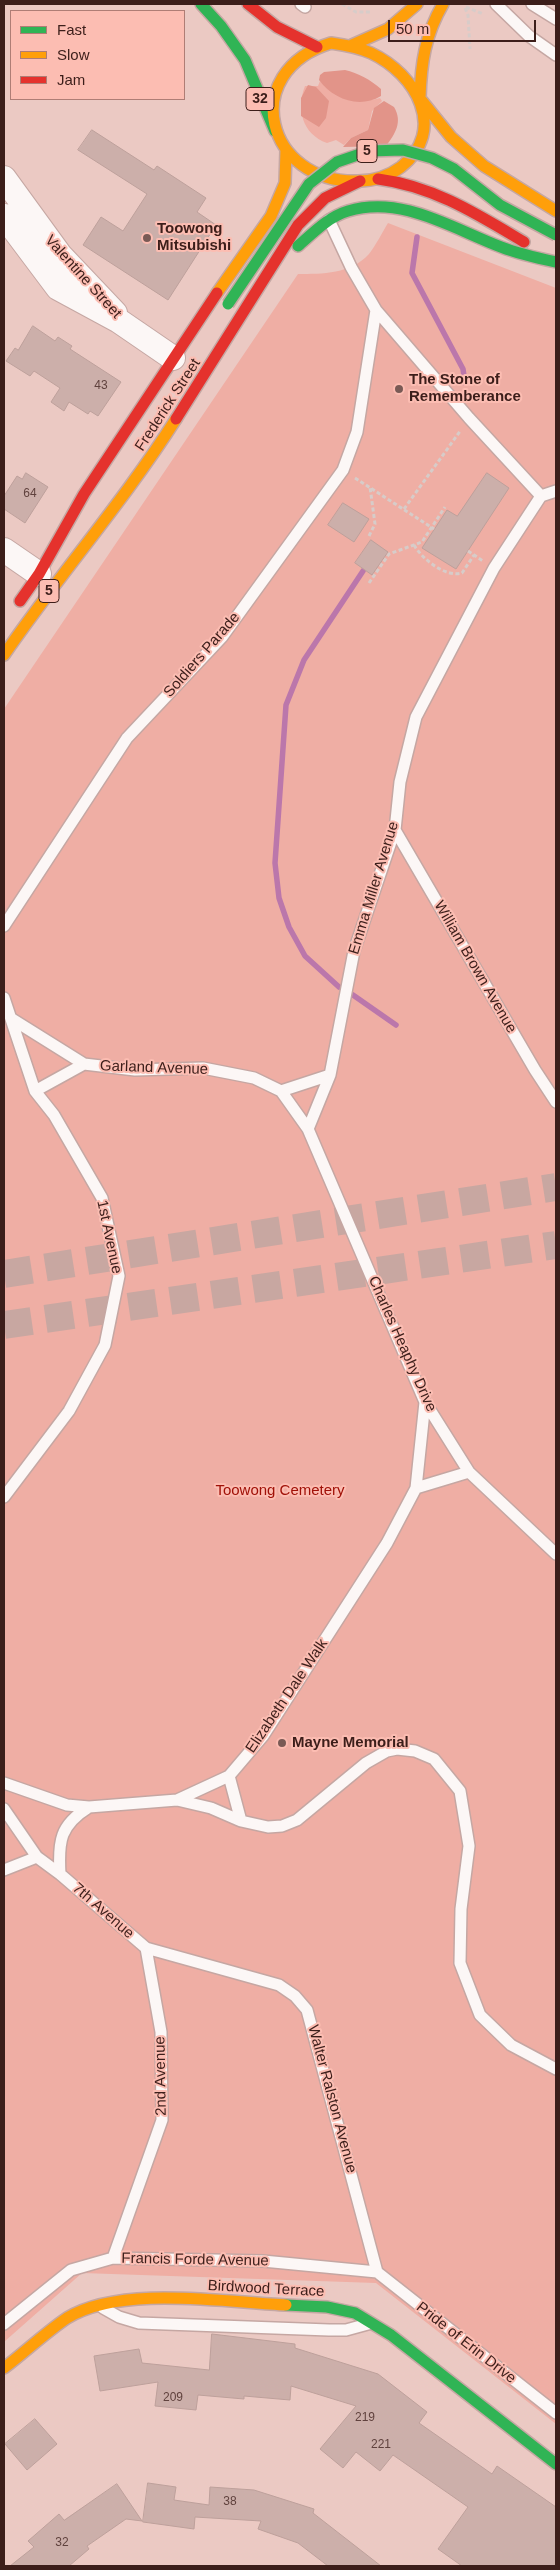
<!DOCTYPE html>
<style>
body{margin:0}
#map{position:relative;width:560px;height:2570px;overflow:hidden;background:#ebc9c3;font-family:Arial,sans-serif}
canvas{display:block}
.frame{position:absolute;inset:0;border:5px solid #3c1e1a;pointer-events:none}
.legend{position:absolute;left:10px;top:10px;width:175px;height:90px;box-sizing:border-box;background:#fcbdb2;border:1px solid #af7d75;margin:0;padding:6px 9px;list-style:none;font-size:15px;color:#3c1e1a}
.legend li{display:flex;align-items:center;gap:10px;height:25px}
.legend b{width:25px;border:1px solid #af7d75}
.scale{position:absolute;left:388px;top:20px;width:148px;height:22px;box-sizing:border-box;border:2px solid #3c1e1a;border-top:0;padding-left:6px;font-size:15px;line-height:18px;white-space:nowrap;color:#3c1e1a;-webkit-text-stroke:4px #fcbdb2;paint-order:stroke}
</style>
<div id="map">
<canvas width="560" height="2570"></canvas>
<div class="frame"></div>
<ul class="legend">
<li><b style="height:6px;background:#30b455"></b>Fast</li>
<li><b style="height:6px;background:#ff9f0a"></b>Slow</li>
<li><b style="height:6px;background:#e5322d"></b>Jam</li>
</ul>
<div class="scale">50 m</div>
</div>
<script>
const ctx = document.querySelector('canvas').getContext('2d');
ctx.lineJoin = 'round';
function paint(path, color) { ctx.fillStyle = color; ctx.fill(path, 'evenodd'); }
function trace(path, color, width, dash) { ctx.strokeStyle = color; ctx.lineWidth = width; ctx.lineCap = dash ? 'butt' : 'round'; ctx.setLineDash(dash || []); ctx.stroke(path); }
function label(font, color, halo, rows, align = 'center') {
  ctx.font = font + ' Arial,sans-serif'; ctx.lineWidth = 4; ctx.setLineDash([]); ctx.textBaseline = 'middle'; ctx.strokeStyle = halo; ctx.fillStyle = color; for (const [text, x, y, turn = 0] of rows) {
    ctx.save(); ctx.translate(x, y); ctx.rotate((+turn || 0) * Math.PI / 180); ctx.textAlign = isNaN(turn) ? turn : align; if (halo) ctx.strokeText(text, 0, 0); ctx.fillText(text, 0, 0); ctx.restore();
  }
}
const green = new Path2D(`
 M 320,81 C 334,98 360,104 380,98 L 382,101 L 372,111 L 368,130 L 351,138 L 344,145 L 336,140 L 327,143 C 302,134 296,109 305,86 L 318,86 Z
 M 388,223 L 556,288 L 556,2424 L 376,2283 L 82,2273 L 4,2342 L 4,709 L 298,274 C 322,274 351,274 369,254 C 376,245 382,233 388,223 Z`);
const forest = new Path2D(`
 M 345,70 C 358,73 371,80 381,89 L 381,96 C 359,109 333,99 319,80 L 320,75 L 324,72 Z
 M 308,85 L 316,87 L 329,101 L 326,118 L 319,127 L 301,116 L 301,98 Z
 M 384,101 L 394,107 C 403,122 395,134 386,146 L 343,147 L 351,138 L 368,130 L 374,108 Z`);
const stream = new Path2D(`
 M 417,237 L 412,273 L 463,369 L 465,383
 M 339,987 L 305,956 L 289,927 L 279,898 L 275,863 L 286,705 L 304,660 L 363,571
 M 353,995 L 396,1025`);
const building = new Path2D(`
 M 92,130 L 154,170 L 157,166 L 206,198 L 197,212 L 216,225 L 168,300 L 83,245 L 101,217 L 123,231 L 147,194 L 78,150 Z
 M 33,326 L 55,341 L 58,337 L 72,346 L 70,349 L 121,382 L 98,416 L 90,411 L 88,414 L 69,402 L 64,411 L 51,402 L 60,388 L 34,371 L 30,376 L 6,361 L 15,348 L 18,350 Z
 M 26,473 L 48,487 L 25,523 L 4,509 L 4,496 L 17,476 L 22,479 Z
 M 487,473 L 509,488 L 456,569 L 422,548 L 447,510 L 457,516 Z
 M 343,503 L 369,519 L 354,542 L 328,525 Z
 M 371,540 L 388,552 L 372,575 L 355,563 Z
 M 212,2334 L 295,2344 L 295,2348 L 378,2374 L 427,2412 L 419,2423 L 492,2474 L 497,2466 L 556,2507 L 556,2566 L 462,2566 L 438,2549 L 468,2507 L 393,2455 L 380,2471 L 356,2452 L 343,2468 L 320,2449 L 356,2406 L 291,2386 L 290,2400 L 244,2396 L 244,2399 L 198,2395 L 196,2410 L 155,2406 L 158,2382 L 100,2391 L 94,2356 L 139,2349 L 142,2363 L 209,2370 Z
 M 35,2419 L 57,2444 L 27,2470 L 5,2444 Z
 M 148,2483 L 176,2487 L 174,2500 L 209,2505 L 210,2487 L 254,2490 L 314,2509 L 313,2513 L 381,2566 L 328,2566 L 298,2543 L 258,2529 L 261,2521 L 195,2517 L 194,2529 L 143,2522 Z
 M 117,2484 L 142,2521 L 126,2519 L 87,2546 L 89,2549 L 69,2566 L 10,2566 L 34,2547 L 28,2541 L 59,2514 L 64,2520 Z`);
const highwayTunnel = new Path2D(`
 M 4,1274 L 556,1187
 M 4,1325 L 556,1245`);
const path = new Path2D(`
 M 342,4 L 356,12 L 370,12
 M 466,7 L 483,14
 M 465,8 L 468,15 L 470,49
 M 355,478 L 434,529
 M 404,509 L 461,430
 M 369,536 L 375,524 L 370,487
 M 414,545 C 422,559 446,578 462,573 L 474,555
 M 468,551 L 483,561
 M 369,583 L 389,554 L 422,542 L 445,507`);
const lane = new Path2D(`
 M 301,4 L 305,7
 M 496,4 L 529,36 L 556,55
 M 532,4 L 556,19
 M 329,220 L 351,267 L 376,310 L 469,418 L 541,496
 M 541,496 L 556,491
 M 395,830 L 535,1070 L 556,1102
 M 4,926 L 127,738 L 222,637 L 343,470 L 357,432 L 376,310
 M 4,998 L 35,1091 L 54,1115 L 102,1198 L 119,1276 L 105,1345 L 69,1411 L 4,1497
 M 12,1019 L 84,1064 L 35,1091
 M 84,1064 L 135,1070 L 203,1068 L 254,1078 L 281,1091
 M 330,1075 L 281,1091 L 308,1129 L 425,1402 L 469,1472 L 556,1554
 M 308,1129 L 330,1075 L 354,951 L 395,830 L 400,782 L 416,717 L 494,568 L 541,496
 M 425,1402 L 416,1488 L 469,1472
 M 4,1783 L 67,1805 L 89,1807 C 60,1825 58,1841 60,1874
 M 177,1800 L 211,1808 L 241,1821 L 229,1776
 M 89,1807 L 177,1800 L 229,1776 L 263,1736 L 387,1543 L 416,1488
 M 4,1809 L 37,1857 L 60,1874 L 146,1948 L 279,1985 L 295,1996 L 307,2010 L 377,2272
 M 241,1821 L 268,1827 L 282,1826 L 297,1820 L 366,1763 L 387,1751 L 397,1749 L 415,1751 L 434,1759 L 460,1791 L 469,1846 L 461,1909 L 460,1963 L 480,2015 L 511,2045 L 556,2069
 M 4,1870 L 37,1857
 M 113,2258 L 162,2120 L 161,2032 L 146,1948
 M 377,2272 L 556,2413
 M 103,2308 L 119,2317 L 139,2323 L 329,2330 L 346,2330 L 368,2324
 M 4,2324 L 71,2270 L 113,2258 L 263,2261 L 377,2272`);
const street = new Path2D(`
 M 4,178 L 60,255 L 115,313
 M 4,216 L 58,288 L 119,321 L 173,358
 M 4,550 L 39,574`);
const fast = new Path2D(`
 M 201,4 L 221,26 L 245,60 L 275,131
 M 298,246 C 313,233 328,217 348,211 C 402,195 451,228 501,247 C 519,254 537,258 556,262
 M 286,2305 L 327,2307 L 355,2313 L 391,2335 L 556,2464`);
const slow = new Path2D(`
 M 331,43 C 345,45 358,47 371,53 C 416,74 448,130 401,167 C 389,176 373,181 358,181 C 266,184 237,72 331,43 Z
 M 352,45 L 388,29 L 417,4
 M 420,98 C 421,63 425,35 443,4
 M 422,101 L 451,137 L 484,166 L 556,211
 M 217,293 L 271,216 L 285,183 L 286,150
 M 4,655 C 59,575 124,501 176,419
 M 4,2368 C 25,2352 45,2333 67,2318 C 121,2285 224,2302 286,2305`);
const jam = new Path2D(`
 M 248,4 L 277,27 L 317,47
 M 378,179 C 433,186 477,214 524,242
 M 176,419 L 298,225 L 325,198 L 360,181
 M 20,601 L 39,574 L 84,494 L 217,293`);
const fastBridge = new Path2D(`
 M 228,304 L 309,184 L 337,162 L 369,151 L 403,150 L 432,158 L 454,169 L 500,205 L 556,235`);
const markers = [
 [147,238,5,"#795a55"],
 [399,389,5,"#795a55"],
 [282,1743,5,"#795a55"]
];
const numberNames = [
 ["43",101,386],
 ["64",30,494],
 ["209",173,2398],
 ["219",365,2418],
 ["221",381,2445],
 ["38",230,2502],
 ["32",62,2543]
];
const shields = [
 [260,99,28],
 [367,151,20],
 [49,591,20]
];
const shieldNames = [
 ["32",260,99],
 ["5",367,151],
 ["5",49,591]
];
const poiNames = [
 ["Toowong",157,229],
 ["Mitsubishi",157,246],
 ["The Stone of",409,380],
 ["Rememberance",409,397],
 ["Mayne Memorial",292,1743]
];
const streetNames = [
 ["Valentine Street",83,277,48],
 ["Frederick Street",168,405,-57],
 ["Soldiers Parade",202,655,-49],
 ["Emma Miller Avenue",374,888,-73],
 ["William Brown Avenue",475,967,60],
 ["Garland Avenue",154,1068,2],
 ["1st Avenue",109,1237,78],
 ["Charles Heaphy Drive",402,1344,66],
 ["Elizabeth Dale Walk",287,1696,-56],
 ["7th Avenue",103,1911,41],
 ["2nd Avenue",161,2076,-91],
 ["Walter Ralston Avenue",332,2099,75],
 ["Francis Forde Avenue",195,2260,1],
 ["Birdwood Terrace",266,2289,3],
 ["Pride of Erin Drive",466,2343,38]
];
const parkNames = [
 ["Toowong Cemetery",280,1491]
];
paint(green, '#efaea4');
paint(forest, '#e29489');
trace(stream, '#bb77ab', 5.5);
paint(building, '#ccafaa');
trace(building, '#bda09b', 1);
trace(highwayTunnel, '#c8a7a1', 28, [28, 14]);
trace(lane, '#c5a7a3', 14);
trace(street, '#c5a7a3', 26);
trace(fast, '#c5a7a3', 14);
trace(slow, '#c5a7a3', 14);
trace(jam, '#c5a7a3', 14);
trace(path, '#d7ccc9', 3, [4, 2.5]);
trace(lane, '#fcf7f6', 11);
trace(street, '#fcf7f6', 24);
trace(fast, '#30b455', 11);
trace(slow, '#ff9f0a', 11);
trace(jam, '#e5322d', 11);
trace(fastBridge, '#c5a7a3', 14, []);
trace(fastBridge, '#30b455', 11);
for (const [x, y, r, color] of markers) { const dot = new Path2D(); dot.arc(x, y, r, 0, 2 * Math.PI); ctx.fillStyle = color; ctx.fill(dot); trace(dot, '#fcbdb2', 2); }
label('12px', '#60423e', null, numberNames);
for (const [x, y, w] of shields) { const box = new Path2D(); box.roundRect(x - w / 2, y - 11.5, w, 23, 4); ctx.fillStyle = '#fcbdb2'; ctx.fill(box); trace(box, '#3c1e1a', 1); }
label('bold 14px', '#3c1e1a', null, shieldNames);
label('bold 15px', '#3c1e1a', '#fcbdb2', poiNames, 'left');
label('15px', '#3c1e1a', '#fcbdb2', streetNames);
label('15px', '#a01108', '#fcbdb2', parkNames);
</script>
